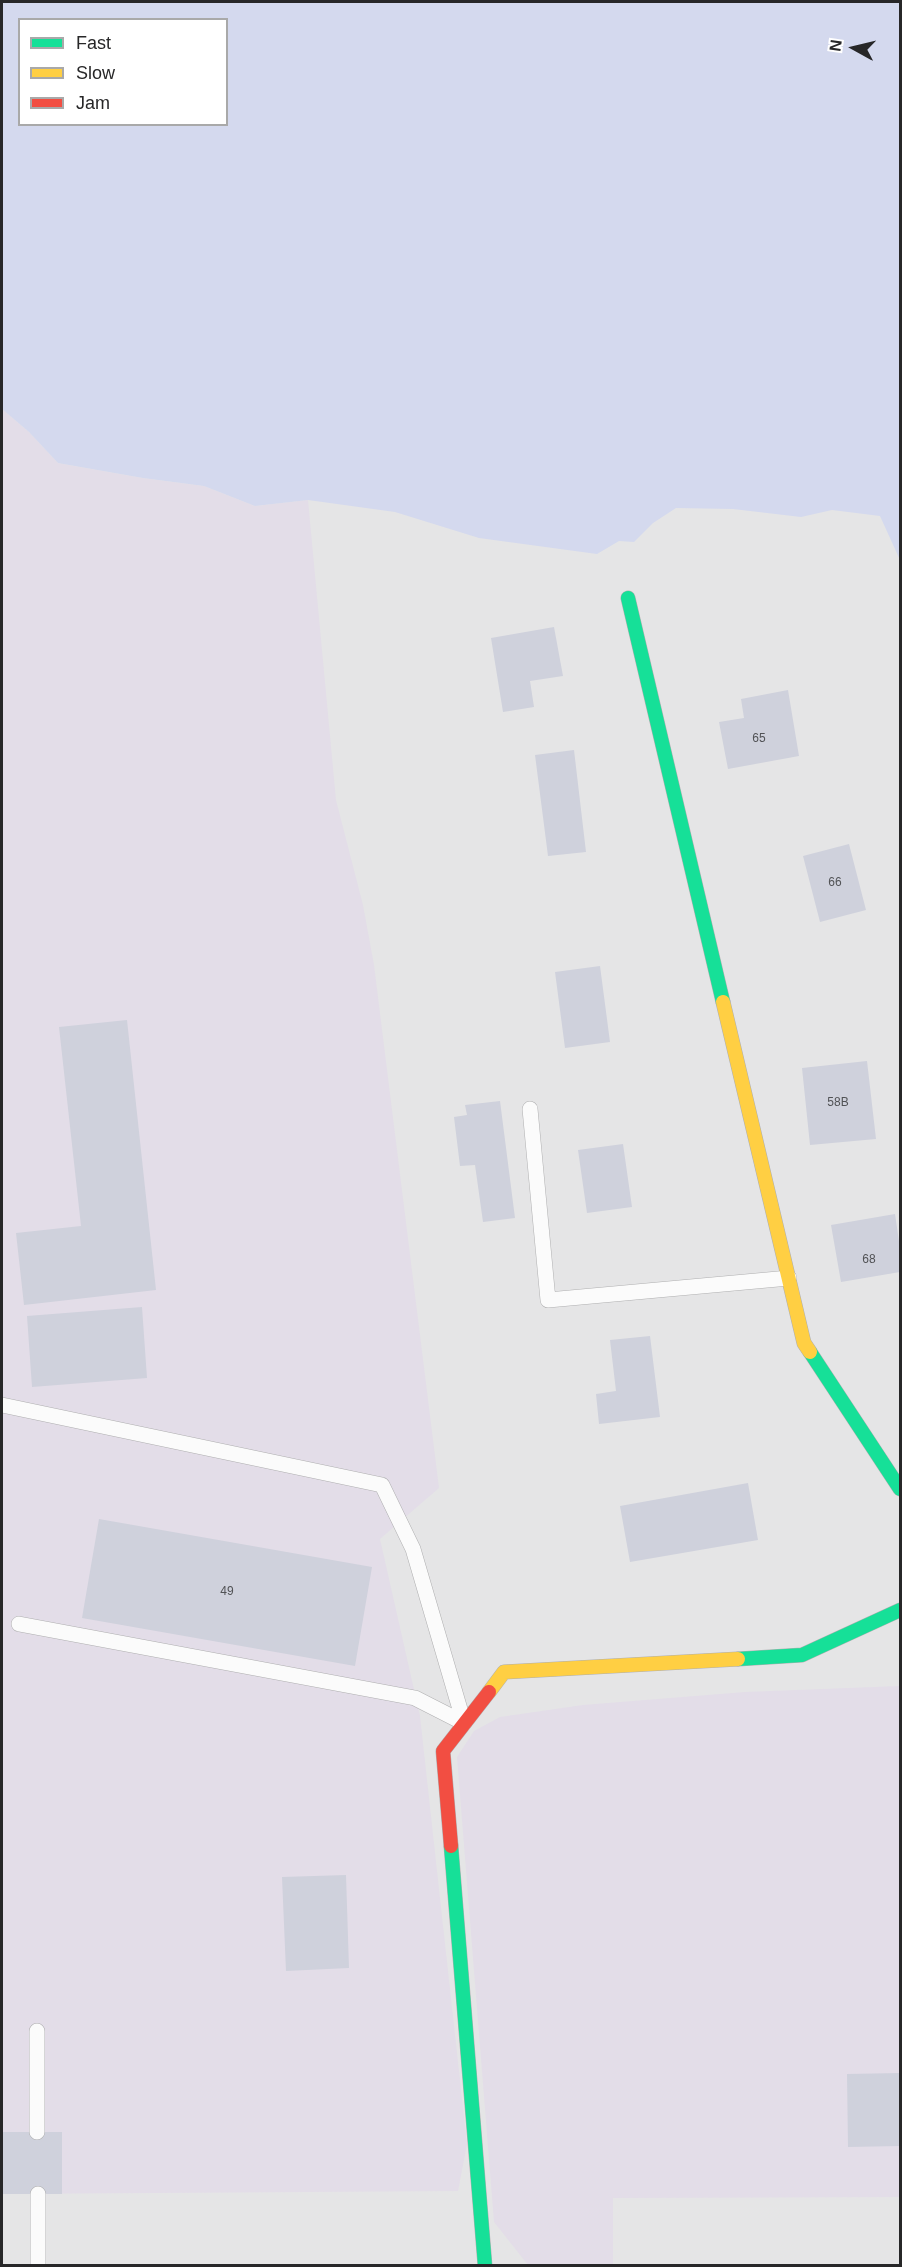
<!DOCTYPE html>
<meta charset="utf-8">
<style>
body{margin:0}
#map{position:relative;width:902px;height:2267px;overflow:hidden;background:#e5e5e6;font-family:Arial,sans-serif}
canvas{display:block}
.frame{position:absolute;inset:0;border:3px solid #272728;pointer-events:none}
.legend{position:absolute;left:18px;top:18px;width:210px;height:108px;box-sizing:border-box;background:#fff;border:2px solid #a9a9a9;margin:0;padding:8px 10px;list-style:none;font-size:18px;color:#272728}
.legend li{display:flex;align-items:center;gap:12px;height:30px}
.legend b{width:30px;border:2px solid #a9a9a9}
.north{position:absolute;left:824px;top:18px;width:60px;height:60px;-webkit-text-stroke:4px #fff;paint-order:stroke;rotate:278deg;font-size:16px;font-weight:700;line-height:24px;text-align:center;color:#272728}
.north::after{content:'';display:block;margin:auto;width:21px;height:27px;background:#272728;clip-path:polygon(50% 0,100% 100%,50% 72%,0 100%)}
</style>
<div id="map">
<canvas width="902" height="2267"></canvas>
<div class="frame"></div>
<ul class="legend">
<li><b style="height:8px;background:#16e098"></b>Fast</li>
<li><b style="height:8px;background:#ffcf43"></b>Slow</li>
<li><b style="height:8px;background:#f24e42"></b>Jam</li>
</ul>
<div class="north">N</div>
</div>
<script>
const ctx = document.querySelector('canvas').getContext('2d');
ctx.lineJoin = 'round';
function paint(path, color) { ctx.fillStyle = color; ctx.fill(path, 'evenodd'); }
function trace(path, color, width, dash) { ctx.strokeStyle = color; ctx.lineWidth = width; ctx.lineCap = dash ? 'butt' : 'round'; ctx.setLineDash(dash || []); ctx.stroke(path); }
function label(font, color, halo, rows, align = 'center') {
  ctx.font = font + ' Arial,sans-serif'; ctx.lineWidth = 4.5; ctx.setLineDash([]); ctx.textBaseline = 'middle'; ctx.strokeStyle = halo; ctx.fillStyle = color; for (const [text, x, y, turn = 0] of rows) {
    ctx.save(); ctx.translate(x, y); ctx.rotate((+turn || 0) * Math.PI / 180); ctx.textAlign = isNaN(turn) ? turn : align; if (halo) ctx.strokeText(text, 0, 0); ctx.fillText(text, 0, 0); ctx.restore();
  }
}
const industrial = new Path2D(`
 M 2,409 L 29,432 L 58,463 L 143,478 L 204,486 L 255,506 L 308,500 L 336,800 L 363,905 L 374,965 L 439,1488 L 380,1539 L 420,1716 L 467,2144 L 458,2191 L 2,2194 Z
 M 900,1686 L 900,2197 L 613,2198 L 613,2265 L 528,2265 L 494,2222 L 457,1757 L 474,1731 L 500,1717 L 583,1705 L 745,1692 Z`);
const green = new Path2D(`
 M 2,2 L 900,2 L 900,560 L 880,516 L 832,510 L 801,517 L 733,509 L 676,508 L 653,523 L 634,542 L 619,541 L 597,554 L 479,538 L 395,512 L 308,500 L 255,506 L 204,486 L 143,478 L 58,463 L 29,432 L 2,409 ZM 20,20 L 226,20 L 226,124 L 20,124 Z`);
const building = new Path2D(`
 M 554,627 L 563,676 L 530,681 L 534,707 L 503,712 L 491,638 Z
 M 788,690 L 799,756 L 728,769 L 719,722 L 744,718 L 741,699 Z
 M 574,750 L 586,852 L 548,856 L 535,755 Z
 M 849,844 L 866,910 L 820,922 L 803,856 Z
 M 600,966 L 610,1042 L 565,1048 L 555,972 Z
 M 127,1020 L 156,1290 L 24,1305 L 16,1233 L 81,1226 L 59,1027 Z
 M 867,1061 L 876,1139 L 810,1145 L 802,1068 Z
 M 500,1101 L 515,1218 L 483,1222 L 475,1165 L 460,1166 L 454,1117 L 467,1115 L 465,1105 Z
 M 623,1144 L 632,1207 L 587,1213 L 578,1150 Z
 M 895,1214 L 900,1248 L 900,1272 L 841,1282 L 831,1225 Z
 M 142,1307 L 147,1378 L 32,1387 L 27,1316 Z
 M 650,1336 L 660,1417 L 599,1424 L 596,1394 L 616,1391 L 610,1340 Z
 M 748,1483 L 758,1540 L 630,1562 L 620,1506 Z
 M 99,1519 L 372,1567 L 355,1666 L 82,1618 Z
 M 346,1875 L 349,1968 L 286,1971 L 282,1877 Z
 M 900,2073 L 900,2146 L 848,2147 L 847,2074 Z
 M 2,2132 L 62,2132 L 62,2194 L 2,2194 Z`);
const lane = new Path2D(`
 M 530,1109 L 548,1300 L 789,1278
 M 2,1405 L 382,1485 L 413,1549 L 464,1723
 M 19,1624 L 415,1698 L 464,1723
 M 37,2031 L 37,2132
 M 38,2194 L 38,2266`);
const fast = new Path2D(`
 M 628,598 L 723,1002
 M 810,1352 L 900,1489
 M 738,1659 L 802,1655 L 900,1610
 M 451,1846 L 485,2266`);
const slow = new Path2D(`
 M 723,1002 L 804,1343 L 810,1352
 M 489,1692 L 504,1672 L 738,1659`);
const jam = new Path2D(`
 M 451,1846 L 443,1751 L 489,1692`);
const numberNames = [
 ["65",759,739],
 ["66",835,883],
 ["58В",838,1103],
 ["68",869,1260],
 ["49",227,1592]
];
paint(industrial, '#e3dde8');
paint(green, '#d4d9ee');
paint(building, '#cfd1dc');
trace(lane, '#afafb0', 16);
trace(fast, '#afafb0', 15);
trace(slow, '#afafb0', 15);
trace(jam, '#afafb0', 15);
trace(lane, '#fbfbfb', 15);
trace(fast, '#16e098', 14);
trace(slow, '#ffcf43', 14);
trace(jam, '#f24e42', 14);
label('12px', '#515255', null, numberNames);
</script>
